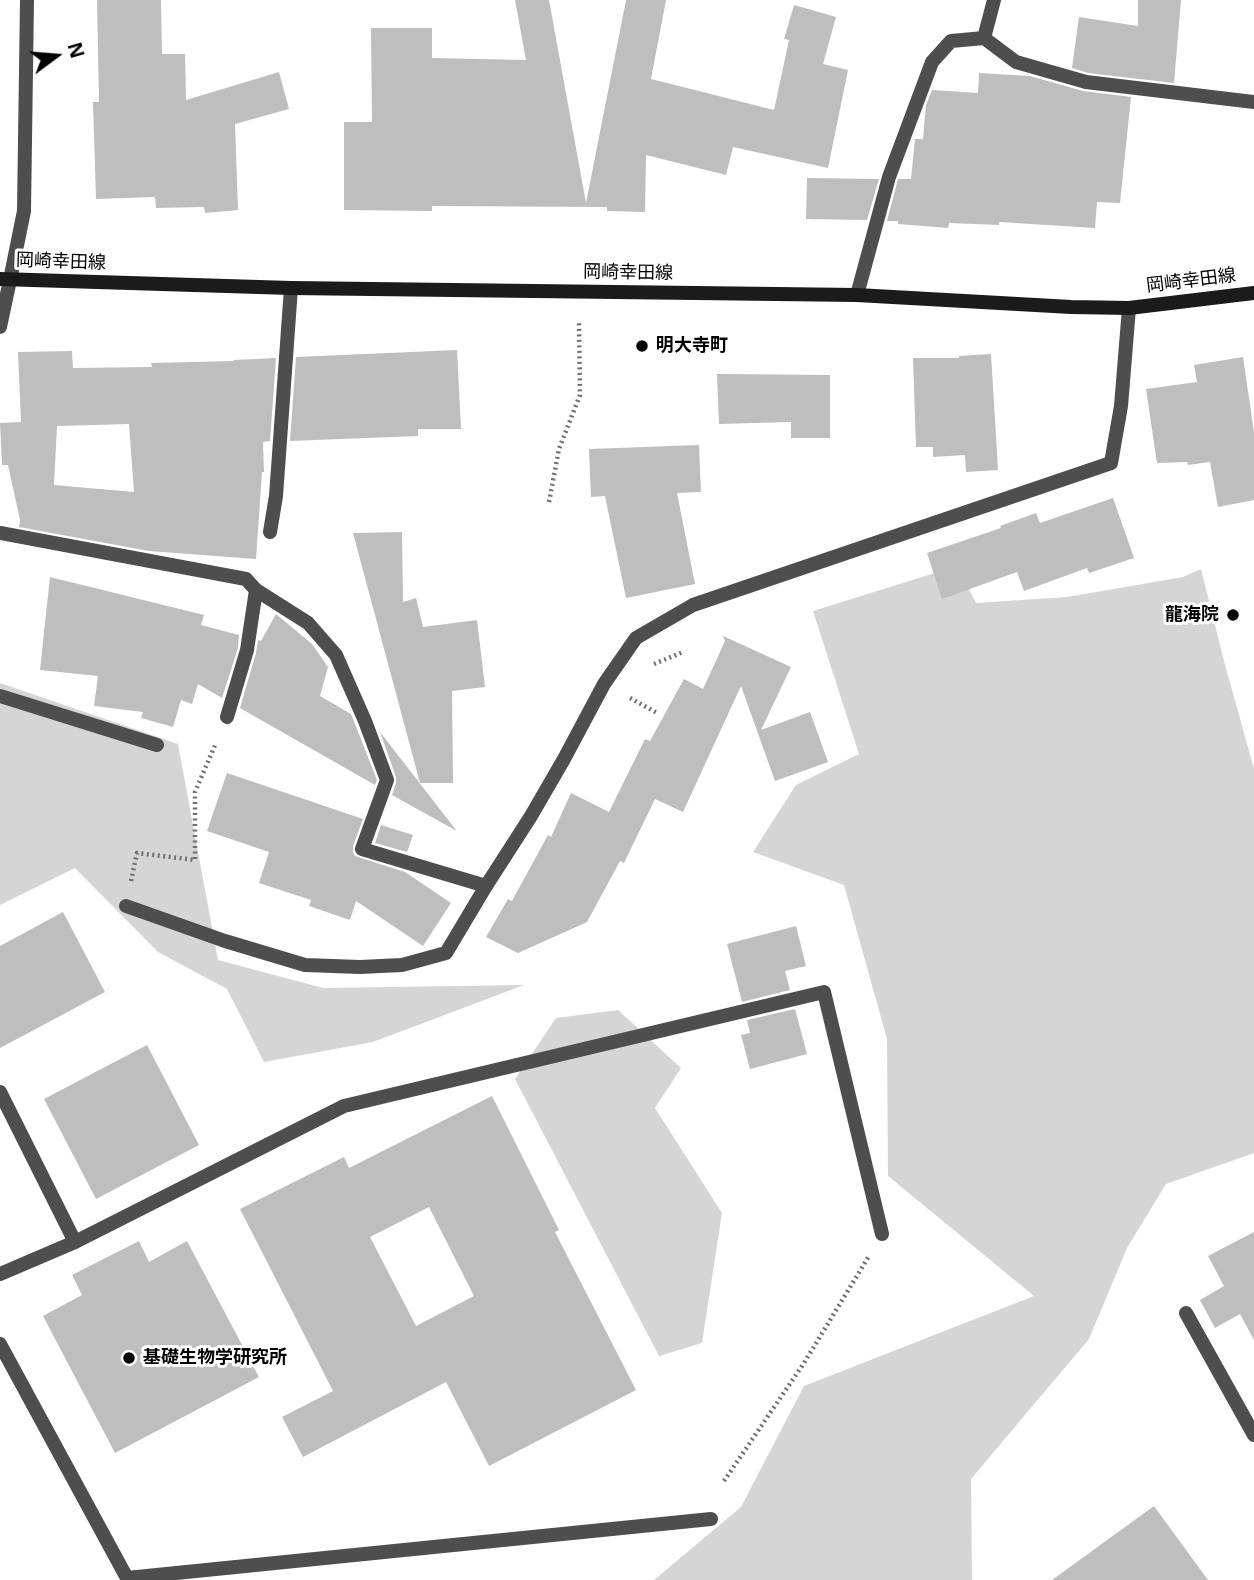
<!DOCTYPE html>
<meta charset="utf-8">
<style>
body{margin:0}
#map{position:relative;width:1254px;height:1580px;overflow:hidden;background:#fff;font-family:"Open Sans",sans-serif}
canvas{display:block}
.north{position:absolute;left:21px;top:21px;width:70px;height:70px;-webkit-text-stroke:5px #fff;paint-order:stroke;rotate:74deg;font-size:19px;font-weight:700;line-height:28px;text-align:center;color:#000}
.north::after{content:'';display:block;margin:auto;width:24px;height:32px;background:#000;clip-path:polygon(50% 0,100% 100%,50% 72%,0 100%)}
</style>
<div id="map">
<canvas width="1254" height="1580"></canvas>
<div class="north">N</div>
</div>
<script>
const ctx = document.querySelector('canvas').getContext('2d');
ctx.lineJoin = 'round';
function paint(path, color) { ctx.fillStyle = color; ctx.fill(path, 'evenodd'); }
function trace(path, color, width, dash) { ctx.strokeStyle = color; ctx.lineWidth = width; ctx.lineCap = dash ? 'butt' : 'round'; ctx.setLineDash(dash || []); ctx.stroke(path); }
function label(font, color, halo, rows, align = 'center') {
  ctx.font = font + ' "Open Sans","Noto Sans JP",sans-serif'; ctx.lineWidth = 6; ctx.setLineDash([]); ctx.textBaseline = 'middle'; ctx.strokeStyle = halo; ctx.fillStyle = color; for (const [text, x, y, turn = 0] of rows) {
    ctx.save(); ctx.translate(x, y); ctx.rotate((+turn || 0) * Math.PI / 180); ctx.textAlign = isNaN(turn) ? turn : align; if (halo) ctx.strokeText(text, 0, 0); ctx.fillText(text, 0, 0); ctx.restore();
  }
}
const green = new Path2D(`
 M 957,566 L 976,603 L 1067,597 L 1183,577 L 1201,569 L 1224,661 L 1254,769 L 1254,1153 L 1166,1184 L 1127,1248 L 1089,1339 L 971,1479 L 972,1580 L 654,1580 L 741,1507 L 804,1386 L 1034,1296 L 888,1176 L 887,1039 L 844,885 L 753,852 L 796,785 L 859,754 L 813,611 Z
 M 0,683 L 178,744 L 218,960 L 323,988 L 524,985 L 373,1042 L 264,1062 L 227,989 L 158,952 L 75,868 L 0,905 Z
 M 618,1010 L 681,1068 L 655,1108 L 722,1213 L 702,1343 L 659,1356 L 515,1079 L 556,1018 Z`);
const building = new Path2D(`
 M 97,0 L 161,0 L 162,54 L 185,54 L 186,100 L 279,72 L 289,109 L 235,124 L 238,210 L 205,213 L 204,207 L 156,208 L 155,197 L 96,199 L 93,102 L 99,102 Z
 M 515,0 L 549,0 L 586,203 L 626,0 L 666,0 L 651,79 L 774,110 L 789,40 L 784,39 L 794,5 L 836,17 L 823,64 L 848,70 L 828,168 L 733,147 L 726,175 L 646,155 L 645,212 L 607,211 L 607,207 L 432,206 L 432,211 L 344,210 L 344,122 L 372,122 L 371,28 L 432,28 L 432,58 L 526,60 Z
 M 1138,0 L 1181,0 L 1174,83 L 1088,73 L 1072,68 L 1079,17 L 1138,26 Z
 M 979,73 L 1030,76 L 1083,91 L 1131,97 L 1120,203 L 1097,202 L 1095,228 L 999,222 L 999,225 L 949,223 L 948,228 L 898,224 L 898,221 L 887,221 L 898,179 L 911,179 L 915,139 L 923,139 L 926,105 L 932,90 L 978,93 Z
 M 807,178 L 879,179 L 867,220 L 806,219 Z
 M 457,350 L 461,429 L 418,429 L 418,436 L 290,441 L 296,357 Z
 M 72,351 L 73,368 L 152,367 L 151,363 L 234,361 L 234,360 L 276,358 L 270,441 L 263,442 L 264,472 L 262,472 L 256,559 L 149,551 L 19,527 L 20,520 L 8,465 L 2,465 L 0,423 L 21,422 L 18,352 ZM 129,424 L 134,492 L 54,485 L 57,426 Z
 M 991,354 L 998,470 L 966,472 L 965,455 L 933,457 L 933,447 L 916,447 L 913,358 L 959,358 L 959,356 Z
 M 1243,357 L 1254,432 L 1254,500 L 1218,507 L 1210,462 L 1188,465 L 1187,462 L 1157,463 L 1146,389 L 1197,382 L 1194,365 Z
 M 717,374 L 830,375 L 830,438 L 791,438 L 791,422 L 719,424 Z
 M 699,445 L 701,492 L 677,493 L 695,584 L 626,598 L 605,496 L 591,497 L 589,449 Z
 M 1113,498 L 1134,558 L 1089,573 L 1087,568 L 1024,591 L 1017,572 L 942,599 L 927,553 L 1001,528 L 1000,526 L 1036,513 L 1040,523 Z
 M 402,532 L 403,602 L 416,598 L 423,627 L 477,620 L 485,687 L 452,691 L 453,783 L 420,783 L 353,533 Z
 M 50,577 L 204,615 L 201,625 L 239,635 L 238,648 L 222,698 L 198,684 L 192,704 L 181,700 L 173,727 L 141,718 L 143,712 L 94,706 L 98,676 L 40,670 Z
 M 276,614 L 312,644 L 328,667 L 320,696 L 351,714 L 377,780 L 375,785 L 240,708 L 256,653 L 258,640 L 261,641 Z
 M 723,636 L 791,667 L 761,730 L 810,712 L 828,762 L 775,781 L 741,686 L 683,812 L 655,799 L 624,863 L 620,861 L 587,922 L 518,953 L 486,937 L 508,899 L 512,901 L 548,835 L 551,837 L 571,793 L 609,812 L 645,739 L 650,741 L 684,679 L 703,689 L 725,641 Z
 M 380,732 L 456,830 L 455,830 L 392,795 L 396,783 L 396,777 Z
 M 227,773 L 363,819 L 353,846 L 353,852 L 355,856 L 405,872 L 451,903 L 423,946 L 356,901 L 350,920 L 309,906 L 311,900 L 259,883 L 269,852 L 207,831 Z
 M 381,825 L 413,835 L 407,852 L 375,843 Z
 M 63,912 L 105,992 L 0,1048 L 0,946 Z
 M 796,926 L 806,966 L 785,971 L 790,990 L 742,1002 L 727,944 Z
 M 795,1009 L 807,1054 L 750,1069 L 741,1035 L 750,1033 L 747,1020 Z
 M 147,1045 L 199,1145 L 96,1199 L 44,1099 Z
 M 492,1096 L 559,1230 L 555,1232 L 636,1390 L 489,1466 L 446,1382 L 303,1457 L 282,1417 L 333,1391 L 240,1209 L 344,1157 L 349,1168 ZM 429,1207 L 474,1296 L 416,1326 L 370,1237 Z
 M 1254,1232 L 1254,1340 L 1240,1314 L 1215,1328 L 1200,1300 L 1224,1286 L 1208,1256 Z
 M 139,1241 L 149,1262 L 187,1241 L 259,1377 L 115,1453 L 43,1316 L 82,1295 L 72,1275 Z
 M 1154,1506 L 1208,1580 L 1052,1580 Z`);
const path = new Path2D(`
 M 549,502 L 559,449 L 580,395 L 579,320
 M 654,664 L 683,652
 M 630,698 L 657,713
 M 131,881 L 137,853 L 195,860 L 195,792 L 216,743
 M 724,1481 L 804,1363 L 869,1256`);
const lane = new Path2D(`
 M 984,38 L 1016,62 L 1086,82 L 1254,102
 M 857,295 L 889,177 L 932,62 L 951,41 L 984,38 L 994,0
 M 0,327 L 10,280
 M 270,532 L 276,496 L 291,288
 M 0,533 L 246,579 L 256,590 L 247,650 L 227,717
 M 256,590 L 308,623 L 336,655 L 365,721 L 387,780 L 362,849 L 486,886
 M 0,696 L 157,745
 M 0,1092 L 75,1242
 M 0,1274 L 75,1242 L 344,1106 L 824,992 L 882,1234
 M 0,1344 L 127,1578 L 711,1519`);
const street = new Path2D(`
 M 10,280 L 24,211 L 27,0
 M 126,906 L 225,941 L 305,965 L 360,967 L 402,965 L 446,953 L 486,886 L 531,816 L 564,759 L 604,684 L 636,638 L 693,605 L 1111,463 L 1121,406 L 1129,308
 M 1186,1313 L 1254,1435`);
const secondary = new Path2D(`
 M 0,279 L 291,288 L 857,295 L 1071,307 L 1129,308 L 1254,293`);
const markers = [
 [642,346,7,"#000"],
 [1233,615,7,"#000"],
 [129,1358,7,"#000"]
];
const streetNames = [
 ["岡崎幸田線",61,262,2],
 ["岡崎幸田線",628,273,1],
 ["岡崎幸田線",1191,281,-7]
];
const poiNames = [
 ["明大寺町",656,346],
 ["龍海院",1219,615,"right"],
 ["基礎生物学研究所",143,1358]
];
paint(green, '#d5d5d5');
paint(building, '#bebebe');
trace(path, '#707070', 4.5, [2, 3.5]);
trace(lane, '#4e4e4e', 14);
trace(street, '#4e4e4e', 14);
trace(secondary, '#1b1b1b', 14);
for (const [x, y, r, color] of markers) { const dot = new Path2D(); dot.arc(x, y, r, 0, 2 * Math.PI); ctx.fillStyle = color; ctx.fill(dot); trace(dot, '#fff', 2.5); }
label('18px', '#000', '#fff', streetNames);
label('bold 18px', '#000', '#fff', poiNames, 'left');
</script>
